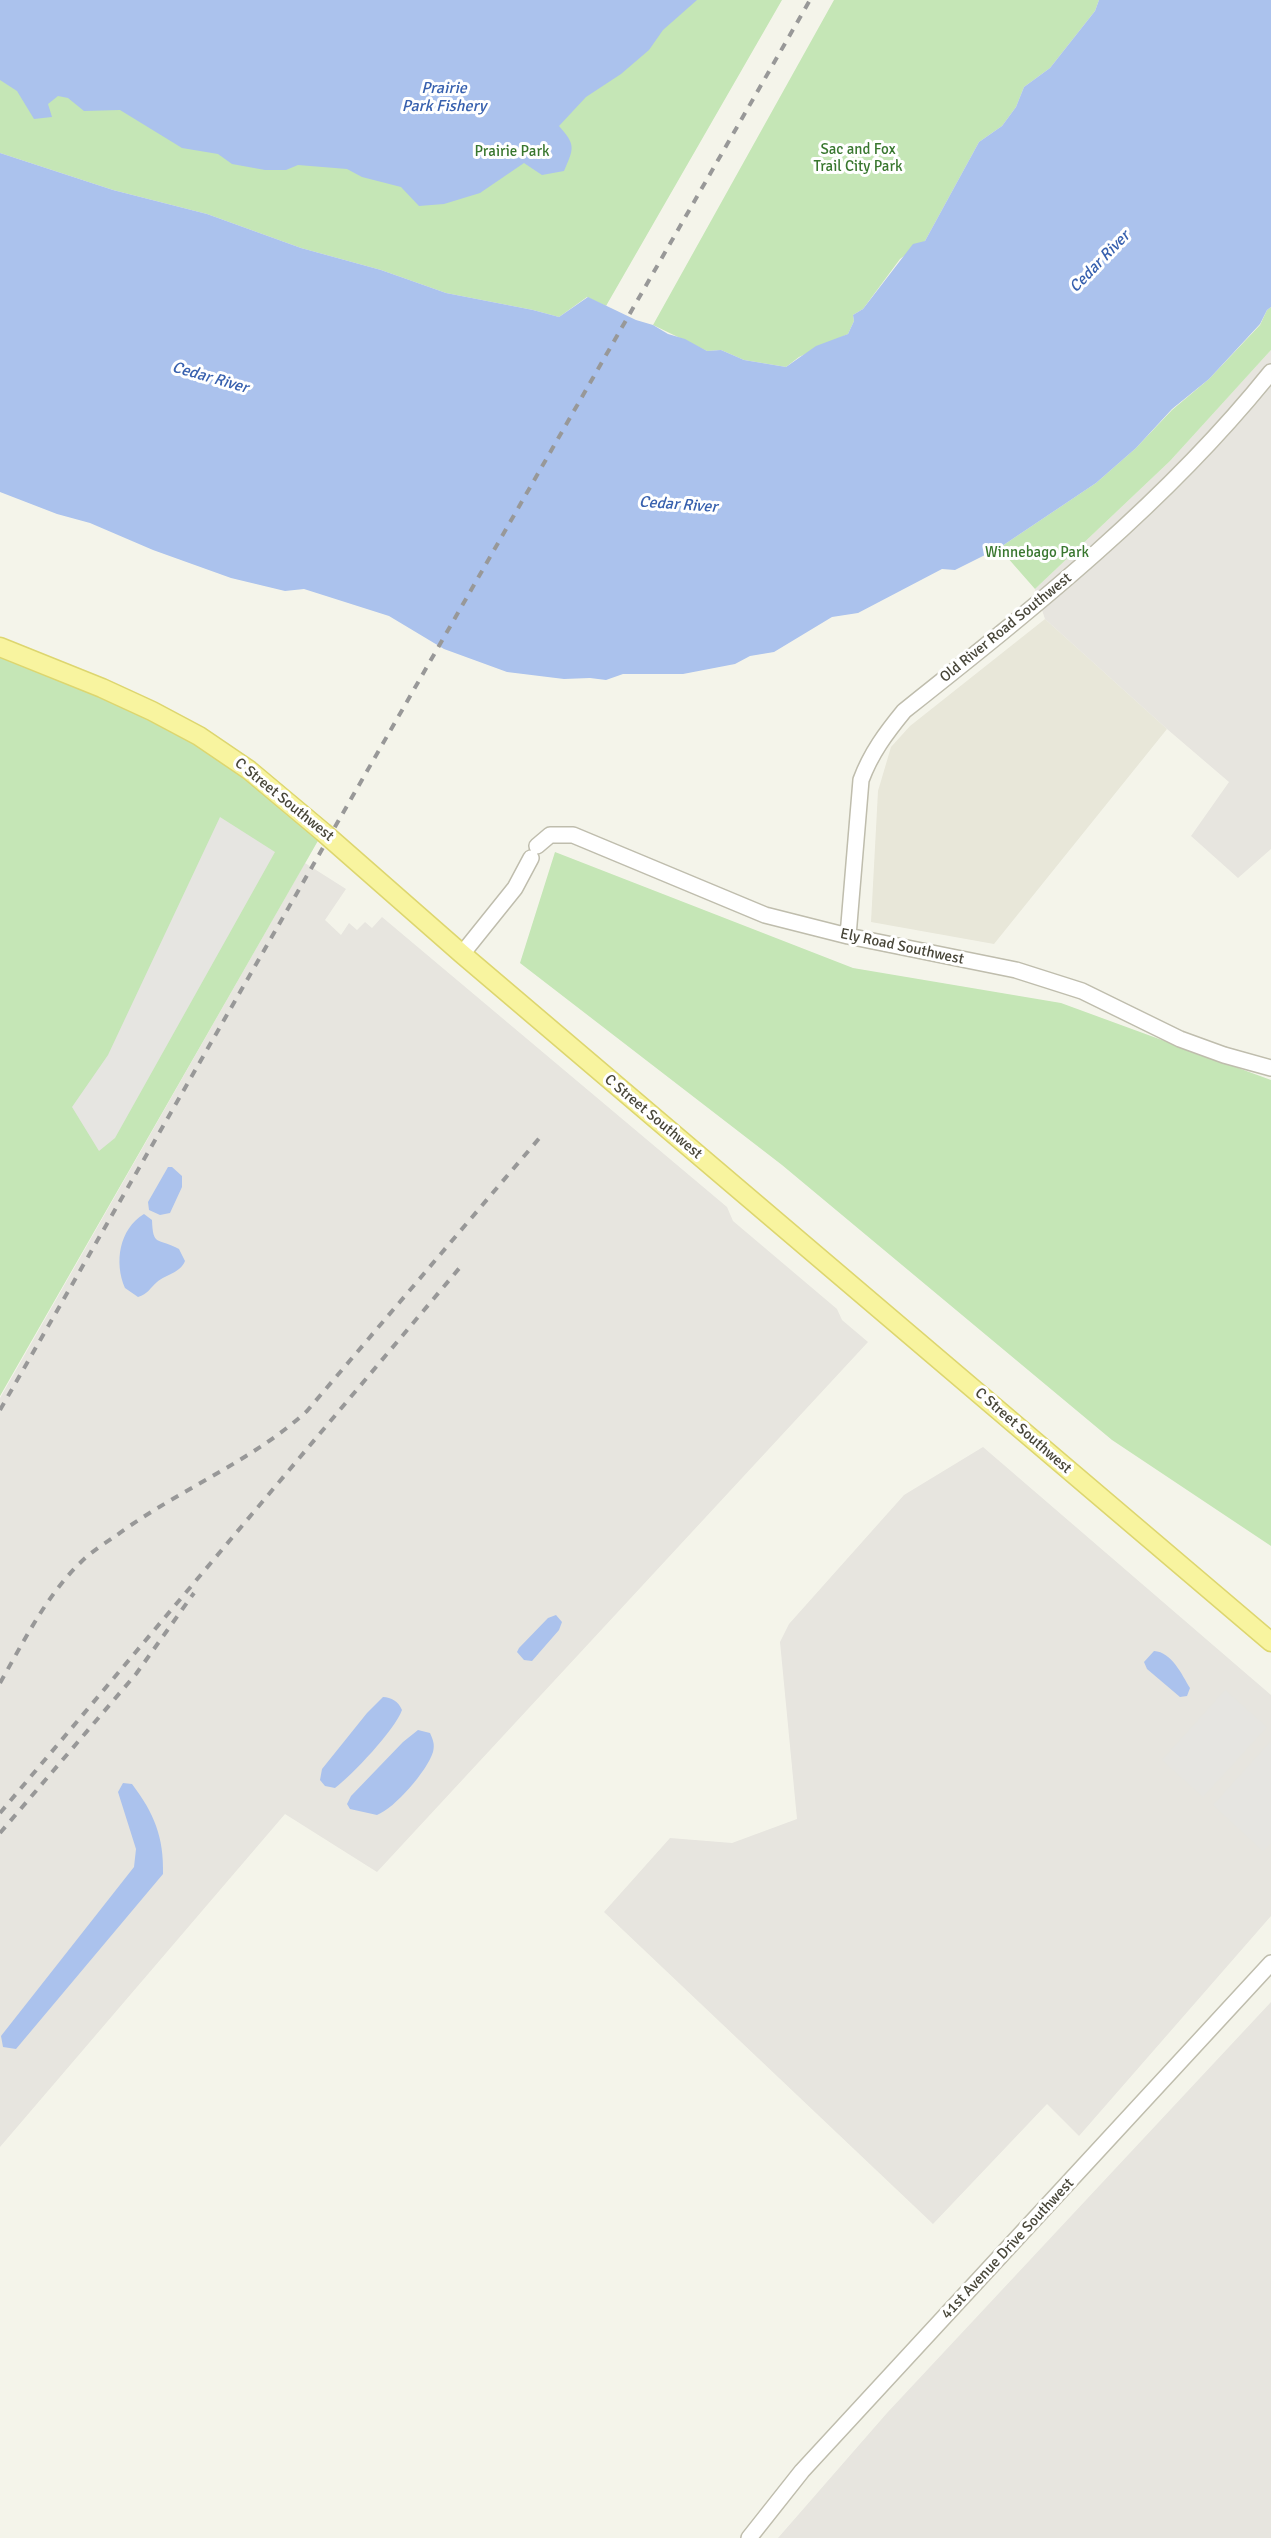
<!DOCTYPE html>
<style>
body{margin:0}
canvas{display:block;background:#f4f4ea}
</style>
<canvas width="1271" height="2538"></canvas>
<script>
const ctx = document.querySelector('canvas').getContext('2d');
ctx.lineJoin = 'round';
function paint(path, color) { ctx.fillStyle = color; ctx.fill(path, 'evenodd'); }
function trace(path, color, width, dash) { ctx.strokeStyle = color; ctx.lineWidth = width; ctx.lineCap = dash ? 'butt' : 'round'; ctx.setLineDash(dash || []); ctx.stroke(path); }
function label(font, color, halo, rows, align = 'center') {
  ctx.font = font + ' Signika,sans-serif'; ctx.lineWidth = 6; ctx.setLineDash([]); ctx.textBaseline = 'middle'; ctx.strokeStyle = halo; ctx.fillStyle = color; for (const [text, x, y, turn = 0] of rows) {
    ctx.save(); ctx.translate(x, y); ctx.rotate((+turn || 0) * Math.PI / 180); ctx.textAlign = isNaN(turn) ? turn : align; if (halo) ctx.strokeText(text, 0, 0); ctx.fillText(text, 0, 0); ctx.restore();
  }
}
const residential = new Path2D(`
 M 1045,619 L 1167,729 L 994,944 L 871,922 L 878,791 L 891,747 L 910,726 Z`);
const industrial = new Path2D(`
 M 1271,350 L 1271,849 L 1238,878 L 1191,836 L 1229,782 L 1167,729 L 1045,619 L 1035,589 L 1170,461 Z
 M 305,863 L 346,889 L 325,920 L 341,935 L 349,923 L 357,930 L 365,922 L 372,928 L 382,917 L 727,1207 L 733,1221 L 837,1309 L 842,1320 L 868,1342 L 377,1872 L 285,1814 L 0,2147 L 0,1398 Z
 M 983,1447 L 1271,1695 L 1271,1916 L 1079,2136 L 1047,2104 L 933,2224 L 604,1912 L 670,1838 L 732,1843 L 797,1819 L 780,1642 L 789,1624 L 904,1495 Z
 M 1271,2002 L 1271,2538 L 778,2538 L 887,2413 Z`);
const green = new Path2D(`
 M 0,0 L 782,0 L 606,306 L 587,297 L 559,317 L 533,310 L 446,293 L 381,270 L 301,248 L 207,214 L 113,190 L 0,153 Z
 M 834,0 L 1099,0 L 1095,11 L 1050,68 L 1024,87 L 1016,107 L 1002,126 L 979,142 L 925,241 L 900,259 L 863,309 L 853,315 L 854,321 L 848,334 L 799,357 L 786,367 L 744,360 L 721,350 L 707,351 L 653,325 Z
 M 1271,307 L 1271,350 L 1170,461 L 1035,589 L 999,548 L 1096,483 L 1136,448 L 1172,410 L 1209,379 L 1260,325 L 1267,310 Z
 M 0,647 L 152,711 L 323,832 L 0,1396 Z
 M 555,852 L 853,968 L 1061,1003 L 1271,1080 L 1271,1546 L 1112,1440 L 782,1165 L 520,963 Z`);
const parking = new Path2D(`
 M 220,817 L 275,852 L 115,1138 L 99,1151 L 72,1107 L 108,1055 Z
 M 1225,1690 L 1267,1727 L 1203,1797 L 1162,1760 Z
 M 1271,1741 L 1271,1843 L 1263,1851 L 1213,1805 Z`);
const water = new Path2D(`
 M 0,0 L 697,0 L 663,30 L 649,50 L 621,74 L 586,97 L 559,126 C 576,145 574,148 564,171 L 542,175 L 524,163 L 480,193 L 444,204 L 419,206 L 401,187 L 362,177 L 347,169 L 298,165 L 286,170 L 265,170 L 232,164 L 218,154 L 182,148 L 120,110 L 84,111 L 68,98 L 58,96 L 48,104 L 52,117 L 34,119 L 17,91 L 0,80 Z
 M 1099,0 L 1271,0 L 1271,307 L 1267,310 L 1260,324 L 1209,379 L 1172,409 L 1136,448 L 1096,483 L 999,548 L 955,570 L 942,569 L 858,613 L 832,617 L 774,652 L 750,656 L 735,664 L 683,674 L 623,674 L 606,680 L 590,678 L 564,679 L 507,672 L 444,649 L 389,616 L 304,589 L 285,591 L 231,578 L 153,550 L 90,523 L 57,514 L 0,492 L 0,153 L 113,190 L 207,214 L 301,248 L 381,270 L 446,293 L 533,310 L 559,317 L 588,297 L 636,320 L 653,325 L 668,334 L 685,339 L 707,351 L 721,350 L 744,360 L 786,367 L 816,346 L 848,334 L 854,321 L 853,315 L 863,309 L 913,244 L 925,241 L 979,142 L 1002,126 L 1016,107 L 1024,87 L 1050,68 L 1095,11 Z
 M 168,1167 L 172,1167 L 182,1176 L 182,1187 L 170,1213 L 160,1215 L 149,1210 L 148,1202 Z
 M 144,1214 L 152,1220 C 153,1247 157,1237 179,1249 L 185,1261 C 180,1273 167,1274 157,1282 C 150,1288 148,1294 138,1297 L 125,1288 C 114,1263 119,1229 144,1214 Z
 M 556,1615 L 562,1622 L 559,1630 L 532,1661 L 524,1660 L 517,1652 L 519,1648 L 548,1618 Z
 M 1154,1651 C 1172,1652 1182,1675 1190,1688 L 1187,1696 L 1180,1697 L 1147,1669 L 1144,1662 Z
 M 383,1697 C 391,1697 399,1702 402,1710 C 395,1730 352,1775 335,1788 L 325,1786 L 320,1780 L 322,1769 L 367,1713 Z
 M 418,1730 L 430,1733 C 433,1740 435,1744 433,1752 C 427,1771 395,1808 377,1815 L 350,1809 L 347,1804 L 351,1796 L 403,1742 Z
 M 123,1783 L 132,1784 C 154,1813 164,1837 163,1874 L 16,2049 L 3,2047 L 1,2036 L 134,1867 L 136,1849 L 118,1792 Z`);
const minor = new Path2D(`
 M 537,846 L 550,835 L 573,835 L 765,915 L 848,936 L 1016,970 L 1082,991 L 1180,1039 L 1224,1055 L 1271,1068
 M 848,936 L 861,780 C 871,753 886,733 904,711 C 1035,607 1166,503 1271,372
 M 462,954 L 515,888 L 531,858
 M 749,2538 L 802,2471 L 1271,1963`);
const major = new Path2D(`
 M 0,647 L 102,688 L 152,711 L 199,736 L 249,770 L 323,832 L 462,954 L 1271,1642`);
const rail = new Path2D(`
 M 0,1410 L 810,0
 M 0,1683 C 24,1641 46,1596 81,1562 C 91,1552 105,1543 117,1535 C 178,1490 251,1462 307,1411 L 542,1135
 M 0,1813 L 462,1265
 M 0,1833 L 136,1674 L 194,1593`);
const parkNames = [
 ["Sac and Fox",858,150],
 ["Trail City Park",858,167],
 ["Prairie Park",512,152],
 ["Winnebago Park",1037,553]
];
const streetNames = [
 ["Old River Road Southwest",1006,628,-39],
 ["C Street Southwest",284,800,39],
 ["Ely Road Southwest",902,947,12],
 ["C Street Southwest",653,1117,40],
 ["C Street Southwest",1023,1431,41],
 ["41st Avenue Drive Southwest",1008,2249,-47]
];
const waterNames = [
 ["Prairie",444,89],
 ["Park Fishery",444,107],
 ["Cedar River",1100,262,-46],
 ["Cedar River",210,378,16],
 ["Cedar River",678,505,4]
];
paint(residential, '#e8e7d9');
paint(industrial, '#e7e5df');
paint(green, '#c5e6b6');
paint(parking, '#e6e5e1');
paint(water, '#abc2ed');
trace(minor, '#bfbdad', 18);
trace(major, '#ddd66f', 21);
trace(minor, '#fff', 15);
trace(major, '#f8f49f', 18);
trace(rail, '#989898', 4, [8, 8]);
label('15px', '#39772f', '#fff', parkNames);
label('15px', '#484639', '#fff', streetNames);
label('italic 16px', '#3760ae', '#fff', waterNames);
</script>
